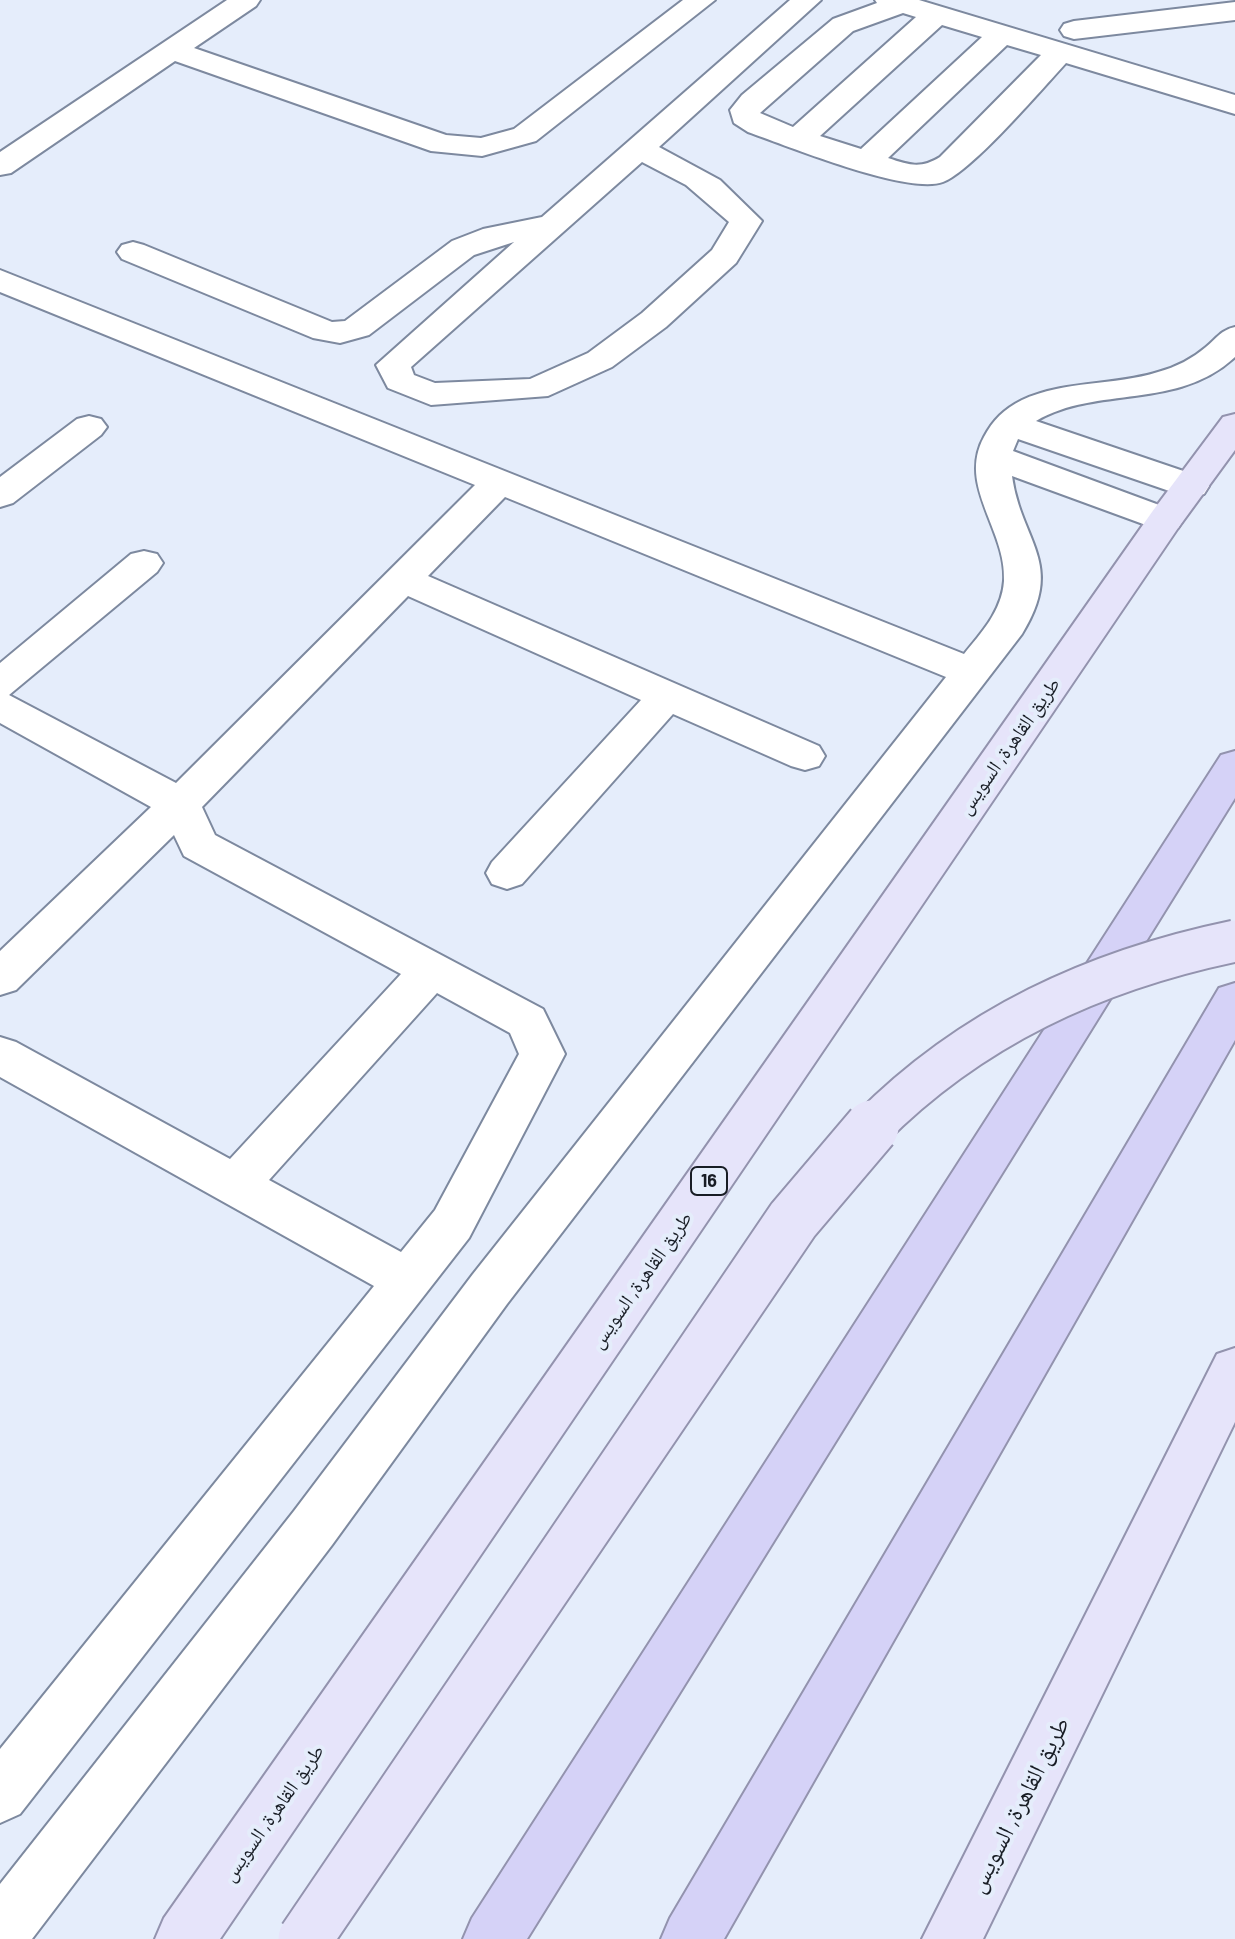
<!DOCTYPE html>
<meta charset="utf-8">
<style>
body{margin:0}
canvas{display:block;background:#e5edfb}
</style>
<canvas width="1235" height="1939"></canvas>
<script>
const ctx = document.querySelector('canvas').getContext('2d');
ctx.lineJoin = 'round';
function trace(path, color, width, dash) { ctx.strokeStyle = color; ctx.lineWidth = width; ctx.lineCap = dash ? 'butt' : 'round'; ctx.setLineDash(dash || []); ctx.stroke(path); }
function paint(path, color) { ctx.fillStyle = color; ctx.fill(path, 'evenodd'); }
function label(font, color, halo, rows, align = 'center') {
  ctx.font = font + ' Barlow,"Noto Naskh Arabic",sans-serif'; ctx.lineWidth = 8; ctx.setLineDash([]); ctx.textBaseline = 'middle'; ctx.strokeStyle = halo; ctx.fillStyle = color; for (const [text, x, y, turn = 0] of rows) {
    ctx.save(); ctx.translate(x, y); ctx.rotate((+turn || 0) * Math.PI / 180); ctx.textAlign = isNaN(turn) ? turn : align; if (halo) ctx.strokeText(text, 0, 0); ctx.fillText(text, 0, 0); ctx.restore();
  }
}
const minor = new Path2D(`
 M 227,0 L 260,0 L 256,6 L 194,48 L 446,135 L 481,138 L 514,129 L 683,0 L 715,0 L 536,141 L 482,156 L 431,151 L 175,61 L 11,173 L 0,175 L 0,152 Z
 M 790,0 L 821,0 L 659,147 L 720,180 L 762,221 L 736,263 L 666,327 L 612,367 L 548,396 L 431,405 L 388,388 L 376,365 L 514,242 L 474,255 L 369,335 L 340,343 L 313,338 L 122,259 L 117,252 L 122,245 L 133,242 L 144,245 L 332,322 L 345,321 L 452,241 L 483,229 L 542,217 ZM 642,162 L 686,185 L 729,222 L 712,250 L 642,313 L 588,353 L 530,379 L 435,383 L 414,375 L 411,367 Z
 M 875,0 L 919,0 L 1235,95 L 1235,114 L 1066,63 C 1041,90 972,171 943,182 C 907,195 788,146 748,132 L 734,123 L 730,110 L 742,95 L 833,19 L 877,3 ZM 903,13 L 916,17 L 793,127 L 760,113 L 853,31 ZM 942,25 L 982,37 L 861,149 L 820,136 ZM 1007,45 L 1041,55 L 940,157 C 921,169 909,165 888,158 Z
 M 1235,2 L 1235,20 L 1074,39 L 1064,36 L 1060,30 L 1064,24 L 1074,21 Z
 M 0,270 L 964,654 C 981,633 1002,611 1004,581 C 1007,530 957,486 984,437 C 993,420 1004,409 1022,400 C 1065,380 1114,386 1158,372 C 1176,367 1192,359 1206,347 C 1217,338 1221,330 1235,327 L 1235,357 C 1177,411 1097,385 1036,421 L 1204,478 L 1209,486 L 1204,494 L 1191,497 L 1178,494 L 1018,439 L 1013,451 L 1178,512 L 1183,520 L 1178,528 L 1165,532 L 1012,476 C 1021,542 1066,563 1022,634 L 507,1304 L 332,1545 L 32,1939 L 0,1939 L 0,1884 L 294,1511 L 473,1274 L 946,677 L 505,497 L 428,576 L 819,746 L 825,756 L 819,766 L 805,770 L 791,766 L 673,714 L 522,884 L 507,889 L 492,884 L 486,873 L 492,862 L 641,700 L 408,596 L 202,807 L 215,835 L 543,1009 L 565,1054 L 469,1238 L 20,1814 L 0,1823 L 0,1749 L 374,1286 L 0,1077 L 0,1037 L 16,1042 L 230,1159 L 401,974 L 184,856 L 174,835 L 16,990 L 0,995 L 0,951 L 151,807 L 0,723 L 0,663 L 131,554 L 144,551 L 157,554 L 163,563 L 157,572 L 9,695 L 176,783 L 475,485 L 0,292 ZM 437,993 L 510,1033 L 519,1054 L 435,1210 L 401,1252 L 269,1180 Z
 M 89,416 L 101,419 L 107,427 L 101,435 L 13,503 L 0,507 L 0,477 L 77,419 Z`);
const major = new Path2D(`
 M 1235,414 L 1235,450 L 1178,528 L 220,1939 L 155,1939 L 164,1918 L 1152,512 L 1223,417 Z
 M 1235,1348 L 1235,1422 L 983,1939 L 922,1939 L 1217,1354 Z`);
const highway = new Path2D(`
 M 1235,751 L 1235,798 L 527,1939 L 463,1939 L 472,1918 L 1221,755 Z
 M 1235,983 L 1235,1040 L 724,1939 L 661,1939 L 670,1918 L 1219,988 Z`);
const majorBridgeFar1 = new Path2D(`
 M 870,1129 C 971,1027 1095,970 1235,941`);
const majorBridge = new Path2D(`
 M 305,1939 L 793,1220 L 872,1127`);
const shields = [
 [709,1181,36]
];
const shieldNames = [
 ["16",709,1181]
];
const streetNames = [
 ["طريق القاهرة, السويس",1009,746,-55],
 ["طريق القاهرة, السويس",641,1280,-55],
 ["طريق القاهرة, السويس",273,1813,-55]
];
const nearStreetnames = [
 ["طريق القاهرة, السويس",1019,1805,-63]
];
trace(minor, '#7d899f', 4);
trace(major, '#9393ae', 4);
trace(highway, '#9393ae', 4);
paint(minor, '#fff');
paint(major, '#e6e4fa');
paint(highway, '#d5d2f7');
trace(majorBridgeFar1, '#9393ae', 45, []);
trace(majorBridge, '#9393ae', 57, []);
trace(majorBridgeFar1, '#e6e4fa', 41);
trace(majorBridge, '#e6e4fa', 53);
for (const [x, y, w] of shields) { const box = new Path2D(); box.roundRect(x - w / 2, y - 14, w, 28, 6); ctx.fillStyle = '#e5edfb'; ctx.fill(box); trace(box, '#181d25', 2); }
label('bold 18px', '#181d25', null, shieldNames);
label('20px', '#181d25', '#e5edfb', streetNames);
label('24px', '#181d25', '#e5edfb', nearStreetnames);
</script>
